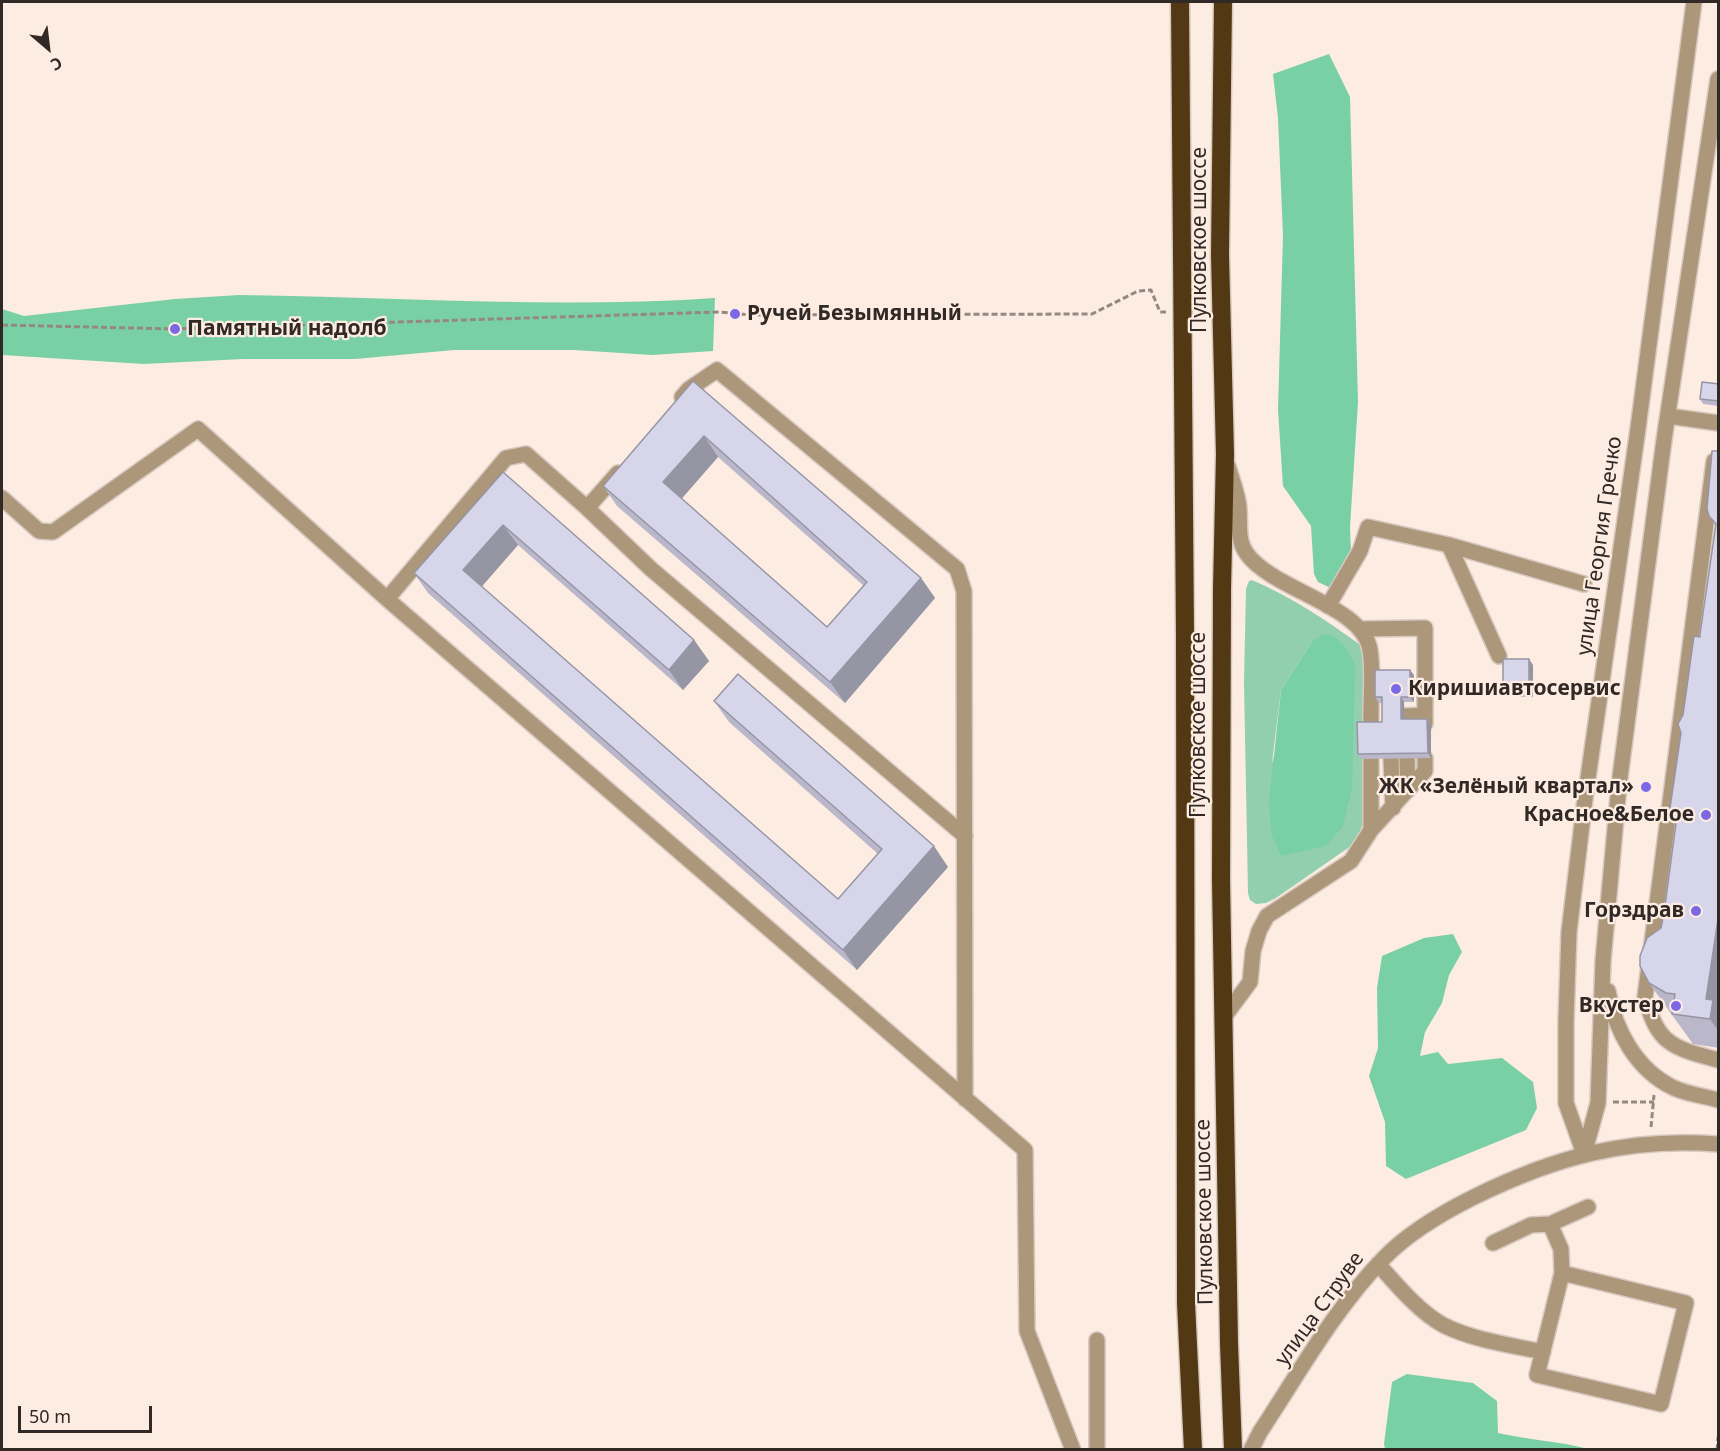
<!DOCTYPE html>
<meta charset="utf-8">
<style>
body{margin:0}
#map{position:relative;width:1720px;height:1451px;overflow:hidden;background:#fdece2;font-family:"Noto Sans",sans-serif}
canvas{display:block}
.frame{position:absolute;inset:0;border:3px solid #312925;pointer-events:none}
.north{position:absolute;left:18px;top:18px;width:60px;height:60px;-webkit-text-stroke:4px #fdece2;paint-order:stroke;rotate:152deg;font-size:16px;font-weight:700;line-height:24px;text-align:center;color:#312925}
.north::after{content:'';display:block;margin:auto;width:21px;height:27px;background:#312925;clip-path:polygon(50% 0,100% 100%,50% 72%,0 100%)}
.scale{position:absolute;left:18px;top:1406px;width:134px;height:27px;box-sizing:border-box;border:3px solid #312925;border-top:0;padding-left:8px;font-size:18px;line-height:21px;white-space:nowrap;color:#312925;-webkit-text-stroke:4px #fdece2;paint-order:stroke}
</style>
<div id="map">
<canvas width="1720" height="1451"></canvas>
<div class="frame"></div>
<div class="north">С</div>
<div class="scale">50 m</div>
</div>
<script>
const ctx = document.querySelector('canvas').getContext('2d');
ctx.lineJoin = 'round';
function paint(path, color) { ctx.fillStyle = color; ctx.fill(path, 'evenodd'); }
function trace(path, color, width, dash) { ctx.strokeStyle = color; ctx.lineWidth = width; ctx.lineCap = dash ? 'butt' : 'round'; ctx.setLineDash(dash || []); ctx.stroke(path); }
function label(font, color, halo, rows, align = 'center') {
  ctx.font = font + ' "Noto Sans",sans-serif'; ctx.lineWidth = 4.5; ctx.setLineDash([]); ctx.textBaseline = 'middle'; ctx.strokeStyle = halo; ctx.fillStyle = color; for (const [text, x, y, turn = 0] of rows) {
    ctx.save(); ctx.translate(x, y); ctx.rotate((+turn || 0) * Math.PI / 180); ctx.textAlign = isNaN(turn) ? turn : align; if (halo) ctx.strokeText(text, 0, 0); ctx.fillText(text, 0, 0); ctx.restore();
  }
}
const green = new Path2D(`
 M 1252,580 C 1292,597 1327,621 1362,646 L 1365,660 L 1367,812 L 1359,834 L 1351,846 L 1276,898 L 1266,903 L 1256,904 L 1250,900 L 1248,893 L 1244,682 L 1246,589 L 1249,581 ZM 1312,642 L 1272,763 L 1281,690 Z`);
const forest = new Path2D(`
 M 1329,54 L 1350,97 L 1358,402 L 1350,527 L 1352,579 L 1335,590 L 1318,582 L 1314,574 L 1311,526 L 1283,486 L 1278,410 L 1283,235 L 1278,118 L 1273,74 Z
 M 239,295 C 398,297 557,309 715,298 L 713,351 L 652,355 L 574,350 L 454,350 L 355,359 L 243,359 L 144,364 L 2,355 L 2,309 L 24,316 L 175,299 Z
 M 1323,634 C 1339,634 1348,650 1355,664 L 1352,788 L 1343,826 L 1326,846 L 1281,856 L 1272,836 L 1269,802 L 1281,690 L 1312,642 Z
 M 1453,934 L 1462,952 L 1449,975 L 1442,1003 L 1425,1032 L 1420,1056 L 1438,1052 L 1448,1064 L 1502,1058 L 1533,1082 L 1537,1108 L 1526,1130 L 1406,1179 L 1386,1166 L 1385,1122 L 1369,1076 L 1378,1048 L 1377,988 L 1382,956 L 1424,938 Z
 M 1407,1374 L 1473,1383 L 1497,1401 L 1498,1433 C 1528,1440 1558,1441 1588,1449 L 1385,1449 L 1384,1444 L 1392,1382 Z`);
const path = new Path2D(`
 M 2,325 L 175,329 L 719,312 L 751,315 L 1092,314 L 1138,291 L 1151,290 L 1160,312 L 1166,312
 M 1613,1102 L 1654,1102
 M 1651,1127 L 1654,1095
 M 1717,1450 L 1718,1437`);
const minor = new Path2D(`
 M 682,397 L 689,389 L 717,370 L 957,569 L 964,591 L 965,1099
 M 1668,416 L 1718,423
 M 1718,461 L 1714,461 L 1645,997 C 1658,1045 1673,1048 1718,1060
 M 1228,466 C 1231,477 1236,489 1238,501 C 1242,519 1235,538 1247,554 C 1273,590 1364,606 1370,650 C 1374,674 1370,702 1371,727
 M 2,498 L 39,531 L 53,532 L 198,429 L 387,599 L 1025,1150 L 1027,1331 L 1073,1450
 M 587,508 L 618,473
 M 1449,545 L 1499,656
 M 387,599 L 506,458 L 526,454 L 587,508 L 651,569 L 965,836
 M 1328,606 L 1360,551 L 1368,527 L 1449,545 L 1584,584
 M 1361,629 L 1425,628 L 1425,724
 M 1404,716 L 1425,715
 M 1371,759 L 1371,830
 M 1391,759 L 1393,808
 M 1407,759 L 1408,790
 M 1608,991 C 1615,1030 1636,1070 1674,1088 C 1687,1094 1704,1096 1718,1100
 M 1224,1017 L 1250,982 L 1253,951 L 1259,931 L 1267,916 L 1351,861 L 1371,830 L 1425,771 L 1425,758
 M 1584,1154 L 1566,1103 L 1566,1021 L 1569,932 L 1585,799 L 1637,436 L 1694,2
 M 1584,1154 L 1598,1103 L 1603,961 L 1619,785 L 1664,440 L 1718,79
 M 1550,1224 L 1561,1249 L 1562,1273
 M 1493,1243 L 1531,1225 L 1550,1224 L 1588,1207
 M 1378,1264 C 1397,1285 1418,1311 1443,1325 C 1473,1340 1510,1345 1543,1352
 M 1562,1273 L 1686,1303 L 1661,1404 L 1537,1375 Z
 M 1097,1450 L 1097,1340
 M 1251,1450 L 1260,1432 C 1299,1373 1335,1308 1384,1258 C 1409,1232 1442,1213 1474,1197 C 1555,1157 1628,1137 1718,1144`);
const highway = new Path2D(`
 M 1180,2 L 1185,635 L 1186,1303 L 1193,1450
 M 1223,2 L 1220,255 L 1225,454 L 1222,589 L 1221,880 L 1229,1343 L 1233,1450`);
const wall = new Path2D(`
 M 693,381 L 921,578 L 935,598 L 845,703 L 617,506 L 603,486 ZM 718,457 L 864,586 L 827,627 L 681,498 Z
 M 1719,384 L 1719,406 L 1703,404 L 1700,399 Z
 M 1719,451 L 1719,1048 L 1693,1044 L 1649,983 L 1661,928 L 1676,825 L 1669,815 L 1683,715 L 1700,637 L 1716,526 L 1709,516 Z
 M 503,472 L 694,640 L 709,661 L 683,690 L 518,545 L 481,586 L 838,899 L 878,854 L 729,722 L 714,701 L 948,867 L 857,970 L 428,593 L 414,573 Z
 M 1533,665 L 1533,697 L 1506,697 L 1503,692 Z
 M 1414,675 L 1414,702 L 1404,702 L 1404,719 L 1427,719 L 1431,725 L 1431,758 L 1361,759 L 1358,754 L 1382,722 L 1382,703 L 1379,703 L 1375,697 Z`);
const shadedWall = new Path2D(`
 M 704,436 L 718,457 L 678,503 L 663,482 Z
 M 503,525 L 518,545 L 478,591 L 463,570 Z
 M 921,578 L 935,598 L 845,703 L 830,682 Z
 M 694,640 L 709,661 L 683,690 L 669,670 Z
 M 1529,659 L 1533,665 L 1533,697 L 1529,692 Z
 M 1410,670 L 1414,675 L 1414,702 L 1410,697 Z
 M 1401,697 L 1404,702 L 1405,725 L 1401,719 Z
 M 1427,719 L 1431,725 L 1431,758 L 1428,753 Z
 M 934,846 L 948,867 L 857,970 L 843,950 Z
 M 1719,912 L 1719,1032 L 1710,1019 L 1706,999 Z`);
const building = new Path2D(`
 M 693,381 L 921,578 L 830,682 L 603,486 ZM 704,436 L 867,582 L 827,627 L 663,482 Z
 M 1702,382 L 1719,384 L 1719,401 L 1700,399 Z
 M 1712,451 L 1719,451 L 1719,912 L 1706,999 L 1713,1000 L 1710,1019 L 1672,1014 L 1675,994 L 1666,993 L 1649,983 L 1640,966 L 1640,956 L 1647,938 L 1661,928 L 1664,913 L 1677,816 L 1669,815 L 1681,733 L 1678,724 L 1683,715 L 1694,636 L 1700,637 L 1700,634 L 1716,524 L 1709,516 L 1707,509 Z
 M 503,472 L 694,640 L 669,670 L 503,525 L 463,570 L 838,899 L 882,849 L 714,701 L 738,674 L 934,846 L 843,950 L 414,573 Z
 M 1503,659 L 1529,659 L 1529,692 L 1503,692 Z
 M 1375,670 L 1410,670 L 1410,697 L 1401,697 L 1401,719 L 1427,719 L 1428,753 L 1358,754 L 1357,722 L 1382,722 L 1382,697 L 1375,697 Z`);
const markers = [
 [735,314,6,"#7c68e4"],
 [175,329,6,"#7c68e4"],
 [1396,689,6,"#7c68e4"],
 [1646,787,6,"#7c68e4"],
 [1706,815,6,"#7c68e4"],
 [1696,911,6,"#7c68e4"],
 [1676,1006,6,"#7c68e4"]
];
const streetNames = [
 ["Пулковское шоссе",1200,240,-90],
 ["улица Георгия Гречко",1600,546,-82],
 ["Пулковское шоссе",1199,725,-90],
 ["Пулковское шоссе",1205,1212,-91],
 ["улица Струве",1320,1309,-54]
];
const poiNames = [
 ["Ручей Безымянный",747,314,"left"],
 ["Памятный надолб",187,329,"left"],
 ["Киришиавтосервис",1408,689,"left"],
 ["ЖК «Зелёный квартал»",1634,787],
 ["Красное&Белое",1694,815],
 ["Горздрав",1684,911],
 ["Вкустер",1664,1006]
];
paint(green, '#91cfae');
paint(forest, '#79d0a4');
trace(minor, '#d8c9c0', 18);
trace(highway, '#d8c9c0', 21);
trace(path, '#958882', 3, [6, 3]);
trace(minor, '#ad977a', 15);
trace(highway, '#523813', 18);
paint(wall, '#b9b7c9');
paint(shadedWall, '#9695a4');
paint(building, '#d7d5ea');
trace(building, '#9695a4', 1.5);
for (const [x, y, r, color] of markers) { const dot = new Path2D(); dot.arc(x, y, r, 0, 2 * Math.PI); ctx.fillStyle = color; ctx.fill(dot); trace(dot, '#fdece2', 2); }
label('21px', '#312925', '#fdece2', streetNames);
label('bold 21px', '#312925', '#fdece2', poiNames, 'right');
</script>
